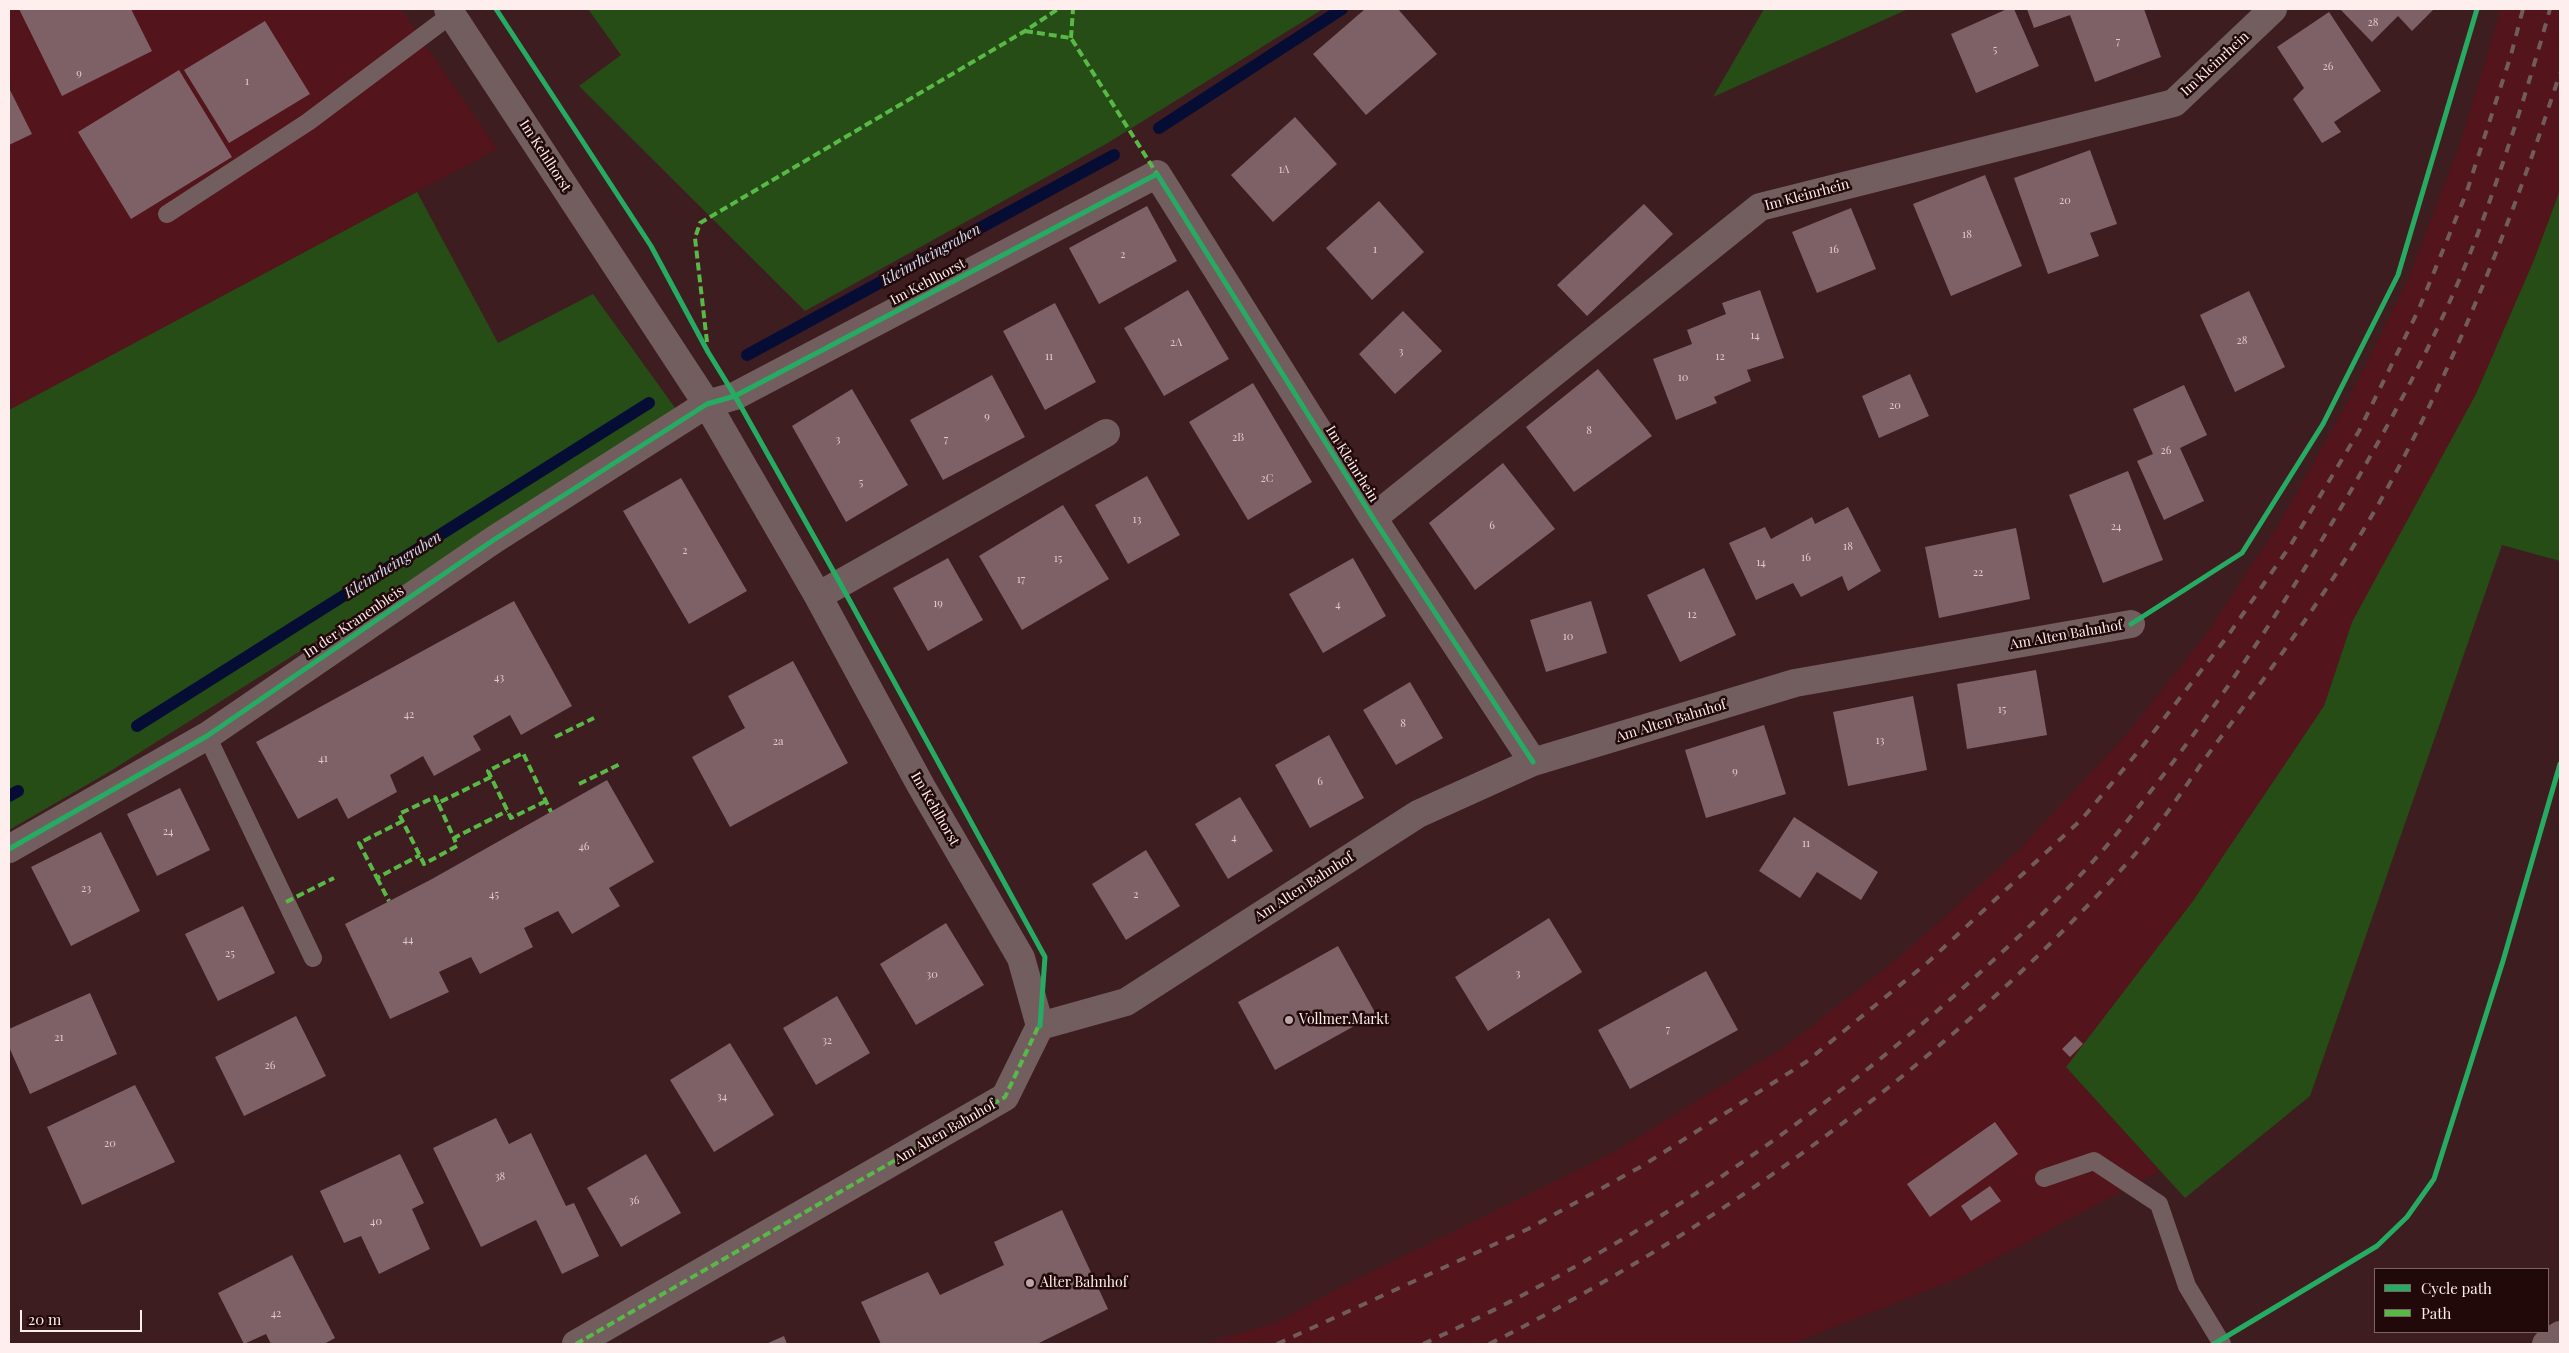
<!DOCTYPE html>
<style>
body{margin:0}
#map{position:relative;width:2569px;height:1353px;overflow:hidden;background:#3e1d20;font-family:"Playfair Display",serif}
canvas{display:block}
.frame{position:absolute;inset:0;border:10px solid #fee;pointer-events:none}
.legend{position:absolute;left:2374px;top:1268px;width:175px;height:65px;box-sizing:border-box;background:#210809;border:1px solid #7a6465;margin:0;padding:6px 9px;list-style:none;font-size:15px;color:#fee}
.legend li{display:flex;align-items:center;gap:10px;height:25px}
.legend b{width:25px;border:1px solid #7a6465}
.scale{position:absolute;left:20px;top:1310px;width:122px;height:22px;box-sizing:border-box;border:2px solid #fee;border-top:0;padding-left:6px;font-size:15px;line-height:18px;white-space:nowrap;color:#fee;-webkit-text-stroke:4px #210809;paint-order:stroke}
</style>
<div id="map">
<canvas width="2569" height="1353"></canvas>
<div class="frame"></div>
<ul class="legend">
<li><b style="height:6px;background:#26ab63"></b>Cycle path</li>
<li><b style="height:6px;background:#58b947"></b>Path</li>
</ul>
<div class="scale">20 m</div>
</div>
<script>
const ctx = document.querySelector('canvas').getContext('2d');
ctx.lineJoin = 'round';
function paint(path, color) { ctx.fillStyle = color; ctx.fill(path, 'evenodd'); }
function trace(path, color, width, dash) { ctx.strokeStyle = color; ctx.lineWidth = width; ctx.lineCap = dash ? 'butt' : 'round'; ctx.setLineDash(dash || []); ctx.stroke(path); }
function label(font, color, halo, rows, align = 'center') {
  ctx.font = font + ' "Playfair Display",serif'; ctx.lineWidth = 5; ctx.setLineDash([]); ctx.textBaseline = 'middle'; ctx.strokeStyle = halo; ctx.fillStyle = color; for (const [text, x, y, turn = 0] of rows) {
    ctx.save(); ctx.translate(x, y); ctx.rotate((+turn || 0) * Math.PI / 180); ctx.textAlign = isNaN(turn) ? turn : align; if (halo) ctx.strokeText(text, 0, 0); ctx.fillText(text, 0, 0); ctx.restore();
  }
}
const built = new Path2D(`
 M 9,9 L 401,9 L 497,149 L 9,410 Z
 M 2501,9 L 2560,9 L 2560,190 L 2534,260 L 2476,394 L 2352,622 L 2324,706 L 2193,901 L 2066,1067 L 2160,1171 L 1961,1277 L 1792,1344 L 1205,1344 L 1278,1322 L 1335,1290 L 1616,1151 L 1789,1044 L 1902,955 L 2018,851 L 2127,734 L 2207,633 L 2279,524 L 2342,412 L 2407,282 L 2460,144 Z`);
const green = new Path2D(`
 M 588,9 L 1323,9 L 1106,144 L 805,311 L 579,86 L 621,55 Z
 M 1764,9 L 1908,9 L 1713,97 Z
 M 2560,190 L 2560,561 L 2502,545 L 2310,1096 L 2185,1198 L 2066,1067 L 2193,901 L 2324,706 L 2352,622 L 2476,394 L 2534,260 Z
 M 417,192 L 498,343 L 593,294 L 678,412 L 109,772 L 9,830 L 9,410 Z`);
const stream = new Path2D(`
 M 1159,128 L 1342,9
 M 747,355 L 1114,155
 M 137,726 L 649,403
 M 9,796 L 18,791`);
const building = new Path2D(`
 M 19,9 L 131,9 L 152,51 L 62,96 Z
 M 1365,9 L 1398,9 L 1437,54 L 1366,115 L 1313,54 Z
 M 2007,9 L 2014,9 L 2039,66 L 1976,93 L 1951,34 Z
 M 2027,9 L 2144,9 L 2161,57 L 2095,82 L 2070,15 L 2034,28 Z
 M 2340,9 L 2434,9 L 2412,31 L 2398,16 L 2372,42 Z
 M 2329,12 L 2381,91 L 2334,122 L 2341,132 L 2322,143 L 2293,99 L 2304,88 L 2277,47 Z
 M 265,21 L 310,94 L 229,143 L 184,70 Z
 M 179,70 L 232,157 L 131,219 L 78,132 Z
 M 9,88 L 32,134 L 9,145 Z
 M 1295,117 L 1337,164 L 1273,222 L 1231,175 Z
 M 2090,150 L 2117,224 L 2090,233 L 2099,256 L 2048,274 L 2014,178 Z
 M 1985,175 L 2022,266 L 1951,296 L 1913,204 Z
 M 1379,201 L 1424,252 L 1372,300 L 1326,248 Z
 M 1644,204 L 1673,234 L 1587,316 L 1557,285 Z
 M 1147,206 L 1177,261 L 1099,304 L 1069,248 Z
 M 1851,208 L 1876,269 L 1817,293 L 1792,232 Z
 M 1188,290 L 1229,359 L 1164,396 L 1124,328 Z
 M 1760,290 L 1784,358 L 1747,370 L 1751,381 L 1714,397 L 1717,403 L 1676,420 L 1653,359 L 1692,344 L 1687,330 L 1726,314 L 1722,303 Z
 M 2249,291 L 2285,367 L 2235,392 L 2200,315 Z
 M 1055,303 L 1096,382 L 1045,410 L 1003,331 Z
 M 1403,311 L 1442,351 L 1395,394 L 1359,354 Z
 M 1598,369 L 1652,436 L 1574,492 L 1526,427 Z
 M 1910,374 L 1929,416 L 1879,438 L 1862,396 Z
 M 992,375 L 1025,437 L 943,480 L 910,420 Z
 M 1253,383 L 1312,482 L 1248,520 L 1189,422 Z
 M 2184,385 L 2207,435 L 2180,448 L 2204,501 L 2164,520 L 2137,461 L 2153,454 L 2133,409 Z
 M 852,389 L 908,485 L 846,522 L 792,426 Z
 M 1503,463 L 1555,529 L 1475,590 L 1429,523 Z
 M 2128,471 L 2163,560 L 2103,583 L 2069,495 Z
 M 1147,476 L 1180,535 L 1128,564 L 1095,505 Z
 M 681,478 L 747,591 L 689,624 L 623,511 Z
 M 1063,505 L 1109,579 L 1022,630 L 979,556 Z
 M 1848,507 L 1881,571 L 1848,591 L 1842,576 L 1801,597 L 1793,583 L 1756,600 L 1729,543 L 1765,527 L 1771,539 L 1812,517 L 1815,524 Z
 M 2016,528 L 2030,599 L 1939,618 L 1925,547 Z
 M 948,558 L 983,620 L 928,651 L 893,588 Z
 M 1353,558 L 1386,616 L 1323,653 L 1289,594 Z
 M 1704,568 L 1736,635 L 1680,662 L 1647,595 Z
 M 514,601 L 572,706 L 521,735 L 510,715 L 473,736 L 481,750 L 434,776 L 423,756 L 390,775 L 397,792 L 348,819 L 337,798 L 298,819 L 256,742 Z
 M 1591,601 L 1607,653 L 1546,672 L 1530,620 Z
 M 793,661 L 848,763 L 730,827 L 692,757 L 745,728 L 728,696 Z
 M 2036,670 L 2047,735 L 1967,749 L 1957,684 Z
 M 1410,682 L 1443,738 L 1396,765 L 1363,710 Z
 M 1913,696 L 1927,770 L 1848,786 L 1833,712 Z
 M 1764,725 L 1786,794 L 1706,818 L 1685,750 Z
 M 1329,735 L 1364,798 L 1310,828 L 1275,765 Z
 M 607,780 L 654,862 L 609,888 L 620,906 L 572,934 L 558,911 L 524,928 L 533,947 L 480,974 L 471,957 L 439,972 L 449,992 L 390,1019 L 345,924 L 432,879 Z
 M 180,788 L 210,850 L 157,876 L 127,814 Z
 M 1240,797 L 1273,851 L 1228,879 L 1195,824 Z
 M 1794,817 L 1878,872 L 1861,900 L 1817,872 L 1800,898 L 1759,871 Z
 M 101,832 L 140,911 L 71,946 L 31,867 Z
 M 1146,850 L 1180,906 L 1126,940 L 1092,884 Z
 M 243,906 L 275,973 L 218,1001 L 185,934 Z
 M 1549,918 L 1582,972 L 1488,1031 L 1455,977 Z
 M 946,923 L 984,985 L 916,1025 L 880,964 Z
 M 1338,946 L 1376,1014 L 1275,1070 L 1238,1002 Z
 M 1706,971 L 1738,1030 L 1630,1089 L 1598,1030 Z
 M 90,993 L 117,1054 L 30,1094 L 9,1047 L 9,1029 Z
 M 837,996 L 870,1053 L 816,1085 L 783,1028 Z
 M 296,1016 L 326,1076 L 244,1116 L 215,1057 Z
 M 2075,1036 L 2083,1044 L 2070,1057 L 2062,1049 Z
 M 730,1043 L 774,1115 L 714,1152 L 670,1080 Z
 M 135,1085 L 175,1162 L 82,1205 L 47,1127 Z
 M 496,1118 L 509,1144 L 531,1133 L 566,1206 L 574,1203 L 599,1256 L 562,1274 L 536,1220 L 481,1247 L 433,1148 Z
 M 1995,1122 L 2018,1154 L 1930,1217 L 1907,1184 Z
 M 400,1154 L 424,1203 L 412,1209 L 430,1249 L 379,1274 L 361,1236 L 344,1243 L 320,1191 Z
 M 646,1154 L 681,1213 L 621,1247 L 587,1188 Z
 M 1990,1186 L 2001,1201 L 1971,1221 L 1961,1206 Z
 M 1062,1210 L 1108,1309 L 1037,1344 L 881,1344 L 861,1302 L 928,1272 L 940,1295 L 1004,1265 L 994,1242 Z
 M 292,1255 L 335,1338 L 324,1344 L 271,1344 L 266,1334 L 244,1344 L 218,1293 Z
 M 784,1336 L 787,1344 L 766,1344 Z`);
const lane = new Path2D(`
 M 167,214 L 308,122 L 452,14
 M 207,736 L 313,958
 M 2044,1178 L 2094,1161 L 2159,1204 L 2187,1286 L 2222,1344`);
const street = new Path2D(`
 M 448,9 L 707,404 L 818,596 L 921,786 L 1021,958 L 1040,1026
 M 1373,518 L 1760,207 L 2174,103 L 2273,9
 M 818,596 L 1106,433
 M 9,849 L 207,736 L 495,539 L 707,404 L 735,396 L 1157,174 L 1373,518 L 1533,762
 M 576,1344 L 1005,1097 L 1040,1026 L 1126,1002 L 1418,814 L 1533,762 L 1795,683 L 2131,624`);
const secondary = new Path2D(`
 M 2546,1344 L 2560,1335`);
const rail = new Path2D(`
 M 1277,1344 L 1528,1229 L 1642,1166 L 1806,1062 L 1927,963 L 2082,819 L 2142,747 L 2227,637 L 2290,546 L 2359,431 L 2418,311 L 2466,194 L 2511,55 L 2523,9
 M 1423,1344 C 1624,1252 1809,1128 1973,979 C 2023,933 2076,884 2119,831 C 2213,716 2295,591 2367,462 C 2410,386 2451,307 2481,225 C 2507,154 2530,81 2550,9
 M 1489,1344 C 1540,1319 1590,1290 1639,1261 C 1820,1152 1989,1017 2130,860 C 2160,826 2185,786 2212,749 C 2277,662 2341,574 2393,478 C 2462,348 2515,212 2560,73`);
const quiet = new Path2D(`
 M 1025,31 L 1071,38 L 1157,174
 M 1071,38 L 1073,9
 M 707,342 L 695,238 L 700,223 L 1025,31 L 1058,9
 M 555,737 L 594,718
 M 491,777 L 438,803 L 454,838 L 507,811
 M 579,784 L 620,764
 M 546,801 L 511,818 L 488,771 L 523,753 L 551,812
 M 438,803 L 435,797 L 399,814 L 424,864 L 457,846 L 454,838
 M 403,821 L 359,843 L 377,878 L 420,855
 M 377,878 L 389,901
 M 286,902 L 334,878
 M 576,1344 L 1005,1097 L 1040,1023`);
const cycleway = new Path2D(`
 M 496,9 L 651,246 L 708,352 L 735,396 L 840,583 L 1045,957 L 1040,1026
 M 2131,624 L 2242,553 L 2323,424 L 2398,275 L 2477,9
 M 9,849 L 207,736 L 495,539 L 707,404 L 735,396 L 1157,174 L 1373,518 L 1533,762
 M 2214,1344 L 2377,1246 L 2407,1217 L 2434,1179 L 2503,961 L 2560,764`);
const markers = [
 [1289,1020,5,"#bba5a6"],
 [1030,1283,5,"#bba5a6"]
];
const numberNames = [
 ["28",2373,23],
 ["7",2118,42],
 ["5",1995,50],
 ["26",2328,67],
 ["9",79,74],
 ["1",247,82],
 ["1A",1284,170],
 ["20",2065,201],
 ["18",1967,235],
 ["1",1375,250],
 ["16",1834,250],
 ["2",1123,255],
 ["14",1755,336],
 ["28",2242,341],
 ["2A",1176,343],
 ["3",1401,352],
 ["11",1049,357],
 ["12",1720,357],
 ["10",1683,378],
 ["20",1895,406],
 ["9",987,417],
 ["8",1589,431],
 ["2B",1238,438],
 ["3",838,440],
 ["7",946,440],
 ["26",2166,451],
 ["2C",1267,479],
 ["5",861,483],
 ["13",1137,520],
 ["6",1492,526],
 ["24",2116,527],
 ["18",1848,547],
 ["2",685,551],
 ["16",1806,558],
 ["15",1058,559],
 ["14",1761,563],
 ["22",1978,573],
 ["17",1021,580],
 ["19",938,604],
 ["4",1338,605],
 ["12",1692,615],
 ["10",1568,637],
 ["43",499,678],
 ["15",2002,710],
 ["42",409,715],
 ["8",1403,724],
 ["13",1880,741],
 ["2a",778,742],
 ["41",323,759],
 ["9",1735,772],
 ["6",1320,782],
 ["24",168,832],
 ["4",1234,838],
 ["11",1806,844],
 ["46",584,847],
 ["23",86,889],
 ["45",494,895],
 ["2",1136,895],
 ["44",408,940],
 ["25",230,954],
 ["3",1518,974],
 ["30",932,975],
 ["7",1668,1030],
 ["21",59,1038],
 ["32",827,1041],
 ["26",270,1066],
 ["34",722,1097],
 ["20",110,1144],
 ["38",500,1177],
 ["36",634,1201],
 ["40",376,1222],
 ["42",276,1314]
];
const streetNames = [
 ["Im Kleinrhein",2215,64,-43],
 ["Im Kehlhorst",545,156,57],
 ["Im Kleinrhein",1807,195,-15],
 ["Im Kehlhorst",928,282,-28],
 ["Im Kleinrhein",1352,464,58],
 ["In der Kranenbleis",354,622,-34],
 ["Am Alten Bahnhof",2066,635,-10],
 ["Am Alten Bahnhof",1671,721,-17],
 ["Im Kehlhorst",935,809,60],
 ["Am Alten Bahnhof",1304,887,-33],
 ["Am Alten Bahnhof",945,1132,-30]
];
const poiNames = [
 ["Vollmer.Markt",1299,1020],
 ["Alter Bahnhof",1040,1283]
];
const waterNames = [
 ["Kleinrheingraben",931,255,-29],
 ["Kleinrheingraben",393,565,-32]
];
paint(built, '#53141b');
paint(green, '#264d15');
trace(stream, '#060d35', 12);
paint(building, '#7e6167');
trace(lane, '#735e5f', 18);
trace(street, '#735e5f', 28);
trace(secondary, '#785e60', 28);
trace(rail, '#715c5c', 4, [9, 9]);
trace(quiet, '#58b947', 4, [8, 4]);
trace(cycleway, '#26ab63', 5);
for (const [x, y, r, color] of markers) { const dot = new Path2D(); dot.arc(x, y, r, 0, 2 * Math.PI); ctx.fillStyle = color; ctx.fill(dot); trace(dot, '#210809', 2); }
label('11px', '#dfcbcc', null, numberNames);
label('14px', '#fee', '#210809', streetNames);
label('14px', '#fee', '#210809', poiNames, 'left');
label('italic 15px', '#cfdef5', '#210809', waterNames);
</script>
